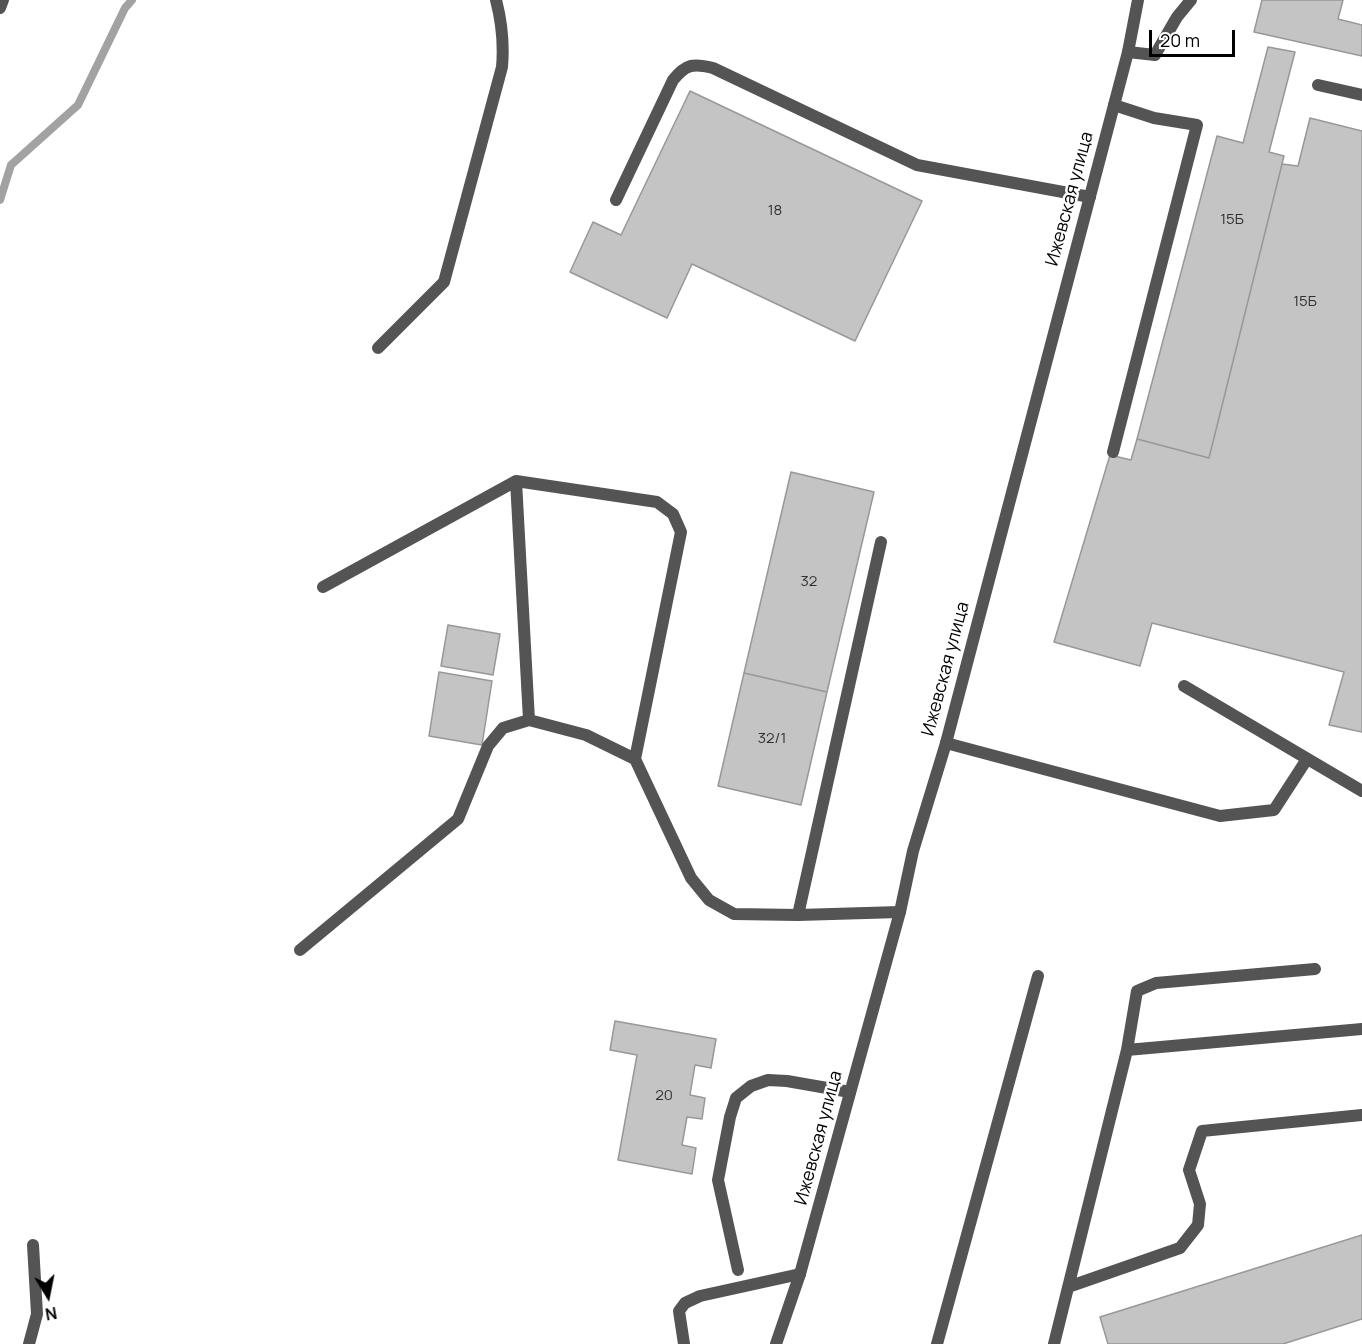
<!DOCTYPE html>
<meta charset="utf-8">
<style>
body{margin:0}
#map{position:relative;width:1362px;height:1344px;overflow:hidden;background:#fff;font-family:Manrope,sans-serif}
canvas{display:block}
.north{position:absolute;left:18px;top:1266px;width:60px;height:60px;-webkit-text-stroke:4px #fff;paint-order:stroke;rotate:170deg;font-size:16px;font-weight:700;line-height:24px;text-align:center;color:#000}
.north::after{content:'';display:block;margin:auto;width:21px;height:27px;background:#000;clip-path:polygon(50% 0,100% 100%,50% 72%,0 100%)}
.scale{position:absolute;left:1149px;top:30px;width:86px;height:27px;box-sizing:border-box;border:3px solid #000;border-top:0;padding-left:8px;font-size:18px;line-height:21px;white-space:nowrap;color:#000;-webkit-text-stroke:4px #fff;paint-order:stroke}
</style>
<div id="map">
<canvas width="1362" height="1344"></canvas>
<div class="north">N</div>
<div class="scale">20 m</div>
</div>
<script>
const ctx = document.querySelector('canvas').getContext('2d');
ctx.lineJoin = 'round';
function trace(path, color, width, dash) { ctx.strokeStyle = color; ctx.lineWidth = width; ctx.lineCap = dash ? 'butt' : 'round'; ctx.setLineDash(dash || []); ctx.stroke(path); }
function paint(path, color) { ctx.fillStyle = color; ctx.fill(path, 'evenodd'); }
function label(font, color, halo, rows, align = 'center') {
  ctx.font = font + ' Manrope,sans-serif'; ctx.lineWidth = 5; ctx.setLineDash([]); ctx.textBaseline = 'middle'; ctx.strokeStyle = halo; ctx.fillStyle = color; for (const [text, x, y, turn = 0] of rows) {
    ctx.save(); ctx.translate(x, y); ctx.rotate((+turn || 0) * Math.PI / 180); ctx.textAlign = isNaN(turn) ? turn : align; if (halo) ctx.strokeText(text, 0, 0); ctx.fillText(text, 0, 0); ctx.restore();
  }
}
const stream = new Path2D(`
 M 0,200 L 11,165 L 78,105 L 125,8 L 132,0`);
const building = new Path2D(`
 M 1262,0 L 1343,0 L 1338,19 L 1362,25 L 1362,56 L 1254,32 Z
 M 1268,47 L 1295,52 L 1269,152 L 1284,156 L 1209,458 L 1137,439 L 1217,136 L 1243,143 Z
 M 690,91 L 922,201 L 855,341 L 692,264 L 667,318 L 570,272 L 593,222 L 621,235 Z
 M 1310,118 L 1362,131 L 1362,732 L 1329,725 L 1344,672 L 1152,623 L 1140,666 L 1054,642 L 1110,455 L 1131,460 L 1137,439 L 1209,458 L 1282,164 L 1298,166 Z
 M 791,472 L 874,492 L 827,692 L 744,673 Z
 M 448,625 L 500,634 L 493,675 L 441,666 Z
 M 439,672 L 492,681 L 482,745 L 429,736 Z
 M 744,673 L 827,692 L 801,805 L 718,786 Z
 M 615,1021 L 716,1039 L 711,1068 L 695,1065 L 690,1095 L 705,1098 L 702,1119 L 687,1117 L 682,1145 L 696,1148 L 692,1174 L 618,1160 L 637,1055 L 610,1050 Z
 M 1362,1235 L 1362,1319 L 1283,1344 L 1108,1344 L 1100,1317 Z`);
const service = new Path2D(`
 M 0,8 L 3,0
 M 1128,52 L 1155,55 L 1177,17 L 1191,0
 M 1318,85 L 1362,95
 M 616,200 L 673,80 C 686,64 693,63 713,68 L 917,165 L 1090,197
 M 378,348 L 444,282 L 502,67 C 504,44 502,23 496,0
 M 1113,452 L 1197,125 L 1154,118 L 1114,105
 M 516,481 L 529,720
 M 323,587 L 516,481 L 657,502 L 673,514 L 681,532 L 635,759 L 691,878 L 709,900 L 734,914 L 798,915 L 900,912
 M 1184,686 L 1362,791
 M 946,743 L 1220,816 L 1274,810 L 1307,759
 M 798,915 L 881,542
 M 300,950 L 458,819 L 488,746 L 503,728 L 529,720 L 586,735 L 635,759
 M 1127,1050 L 1137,991 L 1156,983 L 1315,969
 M 738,1270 L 718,1180 L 730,1117 L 736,1098 L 751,1086 L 768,1080 L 787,1081 L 850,1092
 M 1068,1287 L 1180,1248 L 1198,1225 L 1200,1204 L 1189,1170 L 1202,1131 L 1362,1115
 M 29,1344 L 37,1314 L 33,1245
 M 684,1344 L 679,1311 L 685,1303 L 700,1296 L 800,1274
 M 937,1344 L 1038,976
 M 1054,1344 L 1127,1050 L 1362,1029`);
const tertiary = new Path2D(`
 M 776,1344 L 800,1274 L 900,912 L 913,851 L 946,743 L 1128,52 L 1138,0`);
const numberNames = [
 ["18",775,211],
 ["15Б",1232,220],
 ["15Б",1305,302],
 ["32",809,582],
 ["32/1",772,739],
 ["20",664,1096]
];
const streetNames = [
 ["Ижевская улица",1070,199,-75],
 ["Ижевская улица",946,669,-75],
 ["Ижевская улица",819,1138,-75]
];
trace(stream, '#a2a2a2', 8);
paint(building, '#c4c4c4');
trace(building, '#989898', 1.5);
trace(service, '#545454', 12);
trace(tertiary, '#545454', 12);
label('15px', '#313131', null, numberNames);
label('18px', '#000', '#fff', streetNames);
</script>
